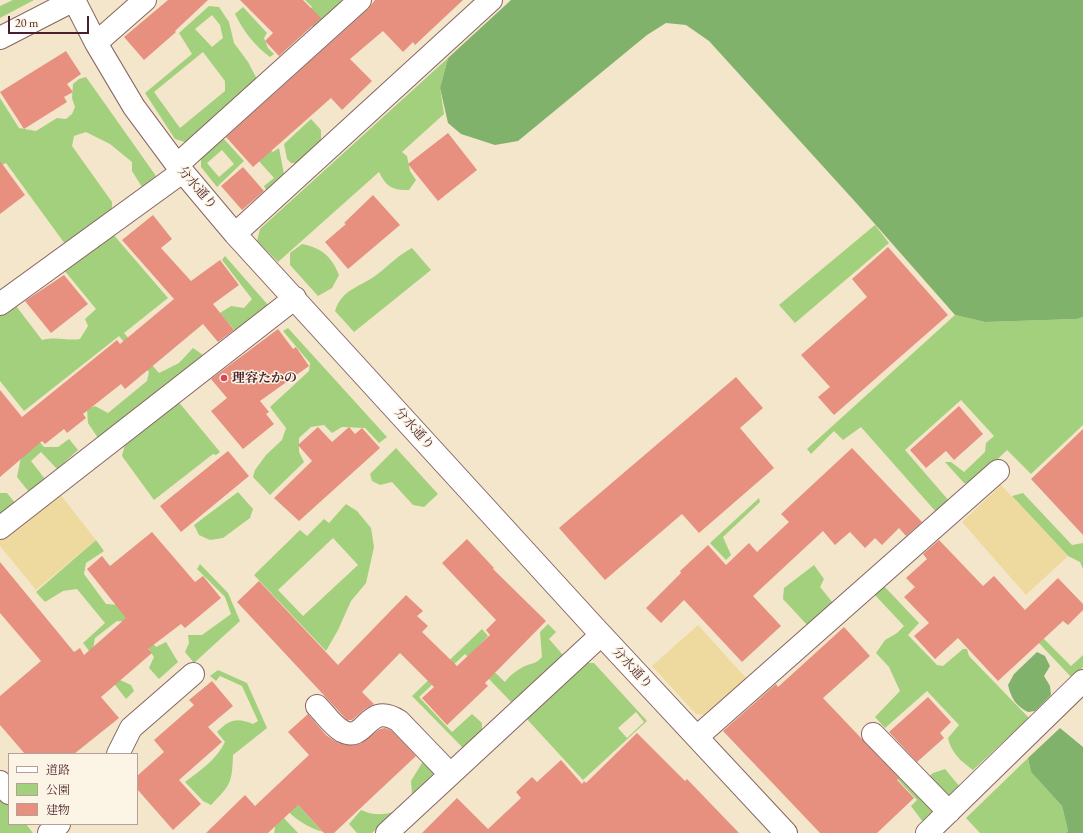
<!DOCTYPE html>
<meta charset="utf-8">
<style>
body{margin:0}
#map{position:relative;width:1083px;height:833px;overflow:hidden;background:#f4e6cb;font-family:"EB Garamond","Noto Serif JP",serif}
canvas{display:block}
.legend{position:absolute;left:8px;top:753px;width:130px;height:72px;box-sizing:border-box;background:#fcf5e5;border:1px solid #b59f9b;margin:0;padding:5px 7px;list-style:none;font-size:12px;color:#4a1f2b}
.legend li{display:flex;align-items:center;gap:8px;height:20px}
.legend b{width:20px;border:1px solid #b59f9b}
.scale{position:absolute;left:8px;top:16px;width:81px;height:18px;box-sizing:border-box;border:2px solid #4a1f2b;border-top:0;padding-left:5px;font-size:12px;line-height:14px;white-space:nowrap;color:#4a1f2b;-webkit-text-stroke:3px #fcf5e5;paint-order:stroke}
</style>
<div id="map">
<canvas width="1083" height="833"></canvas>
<ul class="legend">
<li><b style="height:5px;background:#fff"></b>道路</li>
<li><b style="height:11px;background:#a2d07d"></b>公園</li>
<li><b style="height:11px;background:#e7907f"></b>建物</li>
</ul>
<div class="scale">20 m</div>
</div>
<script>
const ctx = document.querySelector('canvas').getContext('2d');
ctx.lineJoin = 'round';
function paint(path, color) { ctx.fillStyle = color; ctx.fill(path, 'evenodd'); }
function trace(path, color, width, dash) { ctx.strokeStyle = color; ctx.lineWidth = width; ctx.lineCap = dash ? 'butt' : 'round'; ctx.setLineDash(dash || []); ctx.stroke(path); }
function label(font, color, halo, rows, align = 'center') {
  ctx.font = font + ' "EB Garamond","Noto Serif JP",serif'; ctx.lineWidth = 3; ctx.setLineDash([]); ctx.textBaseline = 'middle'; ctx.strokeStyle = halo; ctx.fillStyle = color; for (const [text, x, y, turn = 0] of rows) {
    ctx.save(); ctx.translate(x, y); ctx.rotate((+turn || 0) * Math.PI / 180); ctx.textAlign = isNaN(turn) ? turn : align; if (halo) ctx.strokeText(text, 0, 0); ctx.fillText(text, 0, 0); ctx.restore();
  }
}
const green = new Path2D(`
 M 13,0 L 34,0 L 0,18 L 0,6 Z
 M 305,0 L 341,0 L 344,4 L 315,29 L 304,18 L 312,7 Z
 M 209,6 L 219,7 L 229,22 L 234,43 L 248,62 L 257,79 L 188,143 L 175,139 L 145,93 L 192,54 L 179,33 ZM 212,15 L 220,25 L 223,38 L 212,47 L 195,29 ZM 203,52 L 225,81 L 225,91 L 180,128 L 154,92 Z
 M 243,7 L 267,33 L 264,38 L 268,48 L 274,54 L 270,57 C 254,45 244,32 235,14 Z
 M 448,58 L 440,88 L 444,114 L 402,152 L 407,156 L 410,171 L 416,180 L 409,190 C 392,191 386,186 379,172 L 278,262 L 257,241 L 260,229 Z
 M 86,77 L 156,176 L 142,187 L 132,171 L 132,162 L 110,144 L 86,132 L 74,136 L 72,146 L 112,202 L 112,210 L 65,244 L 6,163 L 0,166 L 0,98 L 19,128 L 36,131 L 57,118 L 66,119 L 72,114 L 75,107 L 72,98 L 73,84 L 79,79 Z
 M 311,119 L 321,130 L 321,141 L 299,163 L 291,163 L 287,159 L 284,144 Z
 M 223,138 L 244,161 L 217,187 L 201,167 L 201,157 ZM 222,150 L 234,164 L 219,177 L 207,163 Z
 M 279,148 L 284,174 L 266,190 L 264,186 L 274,178 L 258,160 L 269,149 L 273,152 Z
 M 875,225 L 889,243 L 795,323 L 779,305 Z
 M 112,233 L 168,298 L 124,333 L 159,373 L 179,363 L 193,348 L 203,355 L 98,438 L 88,423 L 87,409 L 95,406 L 108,413 L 147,381 L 149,372 L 119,336 L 24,411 L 0,381 L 0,312 L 13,302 L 42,340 C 57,336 66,341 80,339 L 88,326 L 85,319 L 96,309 L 64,270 Z
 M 302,244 C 322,248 332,257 339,275 L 332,288 L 318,296 L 290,265 L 290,253 Z
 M 412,248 L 431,270 L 354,332 L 335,311 C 342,288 362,287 379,273 C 390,264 399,255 412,248 Z
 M 225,256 L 268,305 L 267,311 L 237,333 L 220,313 L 231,306 L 244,308 L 252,299 L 222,260 Z
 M 955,315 L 985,322 L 1077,319 L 1083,317 L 1083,425 L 1031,474 L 1007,450 L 973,483 L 964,483 L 945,462 L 951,462 L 964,472 L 985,452 L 986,443 L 994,436 L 961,400 L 905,450 L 950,502 L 937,513 L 861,427 L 843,440 L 834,431 L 811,454 L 807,449 Z
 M 288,328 L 387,437 L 379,443 L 365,428 L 342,427 L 332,433 L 324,425 L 311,427 L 299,438 L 299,452 L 304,462 L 270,495 L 253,477 L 255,470 L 266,455 L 282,440 L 286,428 L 270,407 L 309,371 L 310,363 L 283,331 Z
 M 177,400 L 220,452 L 216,455 L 213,454 L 154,500 L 122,456 L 125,444 Z
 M 20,419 L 44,447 L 58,447 L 69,439 L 78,450 L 57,469 L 41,452 L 31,461 L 45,479 L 29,492 L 17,477 L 21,457 Z
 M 396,448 L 438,494 L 424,507 L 413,505 L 392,482 L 380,485 L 372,481 L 370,474 Z
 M 238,492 L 253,509 L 250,518 L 223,538 L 210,540 L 199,535 L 194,525 Z
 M 0,493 L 7,493 L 16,504 L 0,518 Z
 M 1023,493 L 1072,545 L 1083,543 L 1083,569 L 1080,562 L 1068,556 L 1012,496 Z
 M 759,498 L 760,502 L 723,537 L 731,555 L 726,560 L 710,543 Z
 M 346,504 L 357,511 L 371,528 L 374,547 L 366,583 L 351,601 L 338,630 L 326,651 L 254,575 L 300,530 L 307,536 L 324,519 L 329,523 ZM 333,538 L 358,565 L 303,616 L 278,590 Z
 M 96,540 L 104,551 L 86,563 L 84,574 L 106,604 L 119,605 L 156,647 L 166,642 L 178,662 L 159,679 L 149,668 L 154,657 L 130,622 L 117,621 L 95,638 L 93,650 L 120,680 L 131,685 L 134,691 L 126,699 L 83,643 L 105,623 L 77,589 L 63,591 L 45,602 L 36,592 Z
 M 200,564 L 228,593 L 240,621 L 194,663 L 185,652 L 189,643 L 188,635 L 202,635 L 231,614 L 225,597 L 197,569 Z
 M 814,565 L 824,579 L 820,587 L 833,603 L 808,626 L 783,599 L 784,588 Z
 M 883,585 L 919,623 L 908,635 L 937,665 L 943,666 L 963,649 L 967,649 L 969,656 L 1029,718 L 973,770 C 961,761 951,753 948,738 L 959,725 L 927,691 L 885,728 L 875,717 L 900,691 L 889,667 L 876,653 L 885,640 L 897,633 L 904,626 L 874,594 Z
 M 548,624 L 556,632 L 549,639 L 563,655 L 513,704 L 465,654 L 419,697 L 452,732 L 472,714 L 482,723 L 482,730 L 463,748 L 412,696 L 482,629 L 488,636 L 473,652 L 505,682 C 510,675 517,670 525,666 C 532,663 536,664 542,657 L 540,632 Z
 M 1043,638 L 1071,666 L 1083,655 L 1083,667 L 1072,678 L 1038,642 Z
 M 583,663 L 594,663 L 647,721 L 583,780 L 525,717 ZM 636,712 L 644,722 L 627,738 L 618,728 Z
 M 218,670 L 247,683 L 267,728 L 233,755 C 232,784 230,785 211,805 L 203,801 L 185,782 C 201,770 216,760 225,742 L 217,732 C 229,720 236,717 253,724 L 258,721 L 242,686 L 220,676 L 216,681 L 210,676 Z
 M 425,758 L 437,770 L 412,794 L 411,781 Z
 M 1028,758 L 1031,772 L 1062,806 L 1068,831 L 1066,833 L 980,833 L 966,818 Z
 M 886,760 L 935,812 L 923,822 L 911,806 L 917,800 L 883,764 Z
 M 945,769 L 960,787 L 947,798 L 927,778 L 933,773 Z
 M 280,786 L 323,832 C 306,827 294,818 281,805 Z
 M 0,793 L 9,804 L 9,824 L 26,824 L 33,833 L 0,833 Z
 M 361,810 C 372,815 383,816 395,811 L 372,833 L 357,833 L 349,824 Z
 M 282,816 L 298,833 L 274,833 L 276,822 Z`);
const forest = new Path2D(`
 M 511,0 L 1083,0 L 1083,317 L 1077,319 L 985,322 L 955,315 L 859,206 L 709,41 L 686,25 L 666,23 L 647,35 L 518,141 L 495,145 L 461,134 L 448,123 L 440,88 L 448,58 Z
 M 1037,652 L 1045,656 L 1050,666 L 1044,676 L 1050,686 L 1051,695 L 1035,711 L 1028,712 C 1016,706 1011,698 1008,685 L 1014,674 Z
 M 1060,728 L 1083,747 L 1083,833 L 1066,833 L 1068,831 L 1062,806 L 1031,772 L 1028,758 Z`);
const sand = new Path2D(`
 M 1001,485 L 1068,556 L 1026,595 L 962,522 Z
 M 60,494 L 96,540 L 36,590 L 0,546 L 0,538 Z
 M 698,625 L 747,679 L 703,715 L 696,714 L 652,666 Z`);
const building = new Path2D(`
 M 168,0 L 208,0 L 175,31 L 176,32 L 144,60 L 124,37 Z
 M 240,0 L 303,0 L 321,18 L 279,56 L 265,41 L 273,33 Z
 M 375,0 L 463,0 L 415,45 L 413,42 L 403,52 L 383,31 L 350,59 L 372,81 L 342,110 L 331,98 L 253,167 L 226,137 L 368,9 Z
 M 66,51 L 81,74 L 67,84 L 73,92 L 64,97 L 67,102 L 24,129 L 0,92 Z
 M 448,133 L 477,170 L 438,201 L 408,164 Z
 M 0,161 L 25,195 L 0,214 Z
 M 243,167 L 264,191 L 242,210 L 221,186 Z
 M 373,195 L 400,225 L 348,269 L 325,242 L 346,224 L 344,223 Z
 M 153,215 L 172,239 L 161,248 L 191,281 L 220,260 L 239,285 L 213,304 L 234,330 L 218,342 L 203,324 L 125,389 L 121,384 L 83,414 L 86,418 L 67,433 L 64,429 L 45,444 L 42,441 L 0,477 L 0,390 L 22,417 L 117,340 L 120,344 L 174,299 L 122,240 Z
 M 888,247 L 948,315 L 834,415 L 818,397 L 830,387 L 801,355 L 867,297 L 852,279 Z
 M 64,275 L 88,304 L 51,333 L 25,301 Z
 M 278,329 L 293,349 L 296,347 L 309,366 L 260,401 L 269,412 L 266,414 L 274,424 L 243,449 L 211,411 L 227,398 L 211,379 Z
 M 736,377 L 763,408 L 740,428 L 774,468 L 699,533 L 682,514 L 605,580 L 559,528 Z
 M 959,406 L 983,434 L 954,460 L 946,451 L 926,468 L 910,450 Z
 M 318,427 L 332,442 L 349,427 L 355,434 L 362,428 L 380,448 L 299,521 L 274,498 L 312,461 L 298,445 Z
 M 1083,429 L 1083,535 L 1031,479 Z
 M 852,448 L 922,522 L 906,536 L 899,528 L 882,545 L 875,538 L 865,548 L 850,532 L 835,545 L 823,531 L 753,596 L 781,626 L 742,662 L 684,600 L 661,623 L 646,608 L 681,573 L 680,571 L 708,545 L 726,565 L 749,543 L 757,552 L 789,522 L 781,514 Z
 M 228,451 L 249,476 L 181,532 L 160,506 Z
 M 152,532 L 195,582 L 203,576 L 221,598 L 185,628 L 181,624 L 148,649 L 152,653 L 101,697 L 119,718 L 74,754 L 25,754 L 0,725 L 0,696 L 41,661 L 0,613 L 0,562 L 74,652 L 80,648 L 84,655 L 126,618 L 87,569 L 102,556 L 110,566 Z
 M 467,539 L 494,568 L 493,569 L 546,621 L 485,683 L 488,686 L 447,725 L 422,698 L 434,687 L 400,653 L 362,692 L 374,704 L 365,709 L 352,720 L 347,720 L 237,602 L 259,581 L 338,665 L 406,595 L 423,611 L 417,616 L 428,626 L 422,632 L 457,666 L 490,635 L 486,630 L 496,620 L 442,563 Z
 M 939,540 L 983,586 L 994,576 L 1025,610 L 1058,578 L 1083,604 L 1083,610 L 1068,625 L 1063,621 L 998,681 L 958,638 L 935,659 L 914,636 L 929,623 L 904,597 L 915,587 L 906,578 L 927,559 L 923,554 Z
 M 844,627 L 870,656 L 823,698 L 899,778 L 897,780 L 914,798 L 877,833 L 820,833 L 723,731 L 776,684 L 778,687 Z
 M 212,681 L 233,706 L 208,727 L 222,742 L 179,780 L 201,804 L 173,830 L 137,789 L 137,776 L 164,752 L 154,740 L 194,705 L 189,700 Z
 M 928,697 L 951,722 L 940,733 L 944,738 L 917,762 L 889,732 Z
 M 308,714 L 326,735 L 338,743 L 347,745 L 360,744 L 380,729 L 385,728 L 392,731 L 416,756 L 334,833 L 324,833 L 298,805 L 268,833 L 206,833 L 245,795 L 255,806 L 309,755 L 288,732 Z
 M 637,733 L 685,781 L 687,779 L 739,833 L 422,833 L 457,798 L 488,829 L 521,798 L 516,792 L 532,777 L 537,782 L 561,760 L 582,784 L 584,781 L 586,783 Z`);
const minor = new Path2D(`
 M 74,0 L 96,43 L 134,107 L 177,165 L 235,234 L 596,629 L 786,833
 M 0,38 L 74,0
 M 96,43 L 145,0
 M 177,165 L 360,0
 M 235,234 L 491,0
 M 0,304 L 182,172
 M 0,528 L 295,298
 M 317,706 C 325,714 332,725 342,731 C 367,744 366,700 399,721 L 450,774
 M 873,734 L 949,812
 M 697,737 L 998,471
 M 118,754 L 131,728 L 193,674
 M 0,782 L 9,793
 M 49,833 L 59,824
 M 387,833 L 601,635
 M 927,833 L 1083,681`);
const markers = [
 [224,378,4,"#d1495b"]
];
const streetNames = [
 ["分水通り",197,188,49],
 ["分水通り",414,429,48],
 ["分水通り",632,668,47]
];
const poiNames = [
 ["理容たかの",232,378]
];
paint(green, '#a2d07d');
paint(forest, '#81b26c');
paint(sand, '#eeda9e');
paint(building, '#e7907f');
trace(minor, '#866563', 24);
trace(minor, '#fff', 22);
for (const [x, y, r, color] of markers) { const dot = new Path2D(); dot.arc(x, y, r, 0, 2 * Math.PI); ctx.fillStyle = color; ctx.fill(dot); trace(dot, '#fcf5e5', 1.5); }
label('13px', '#4a1f2b', '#fcf5e5', streetNames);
label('bold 13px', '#4a1f2b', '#fcf5e5', poiNames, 'left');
</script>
